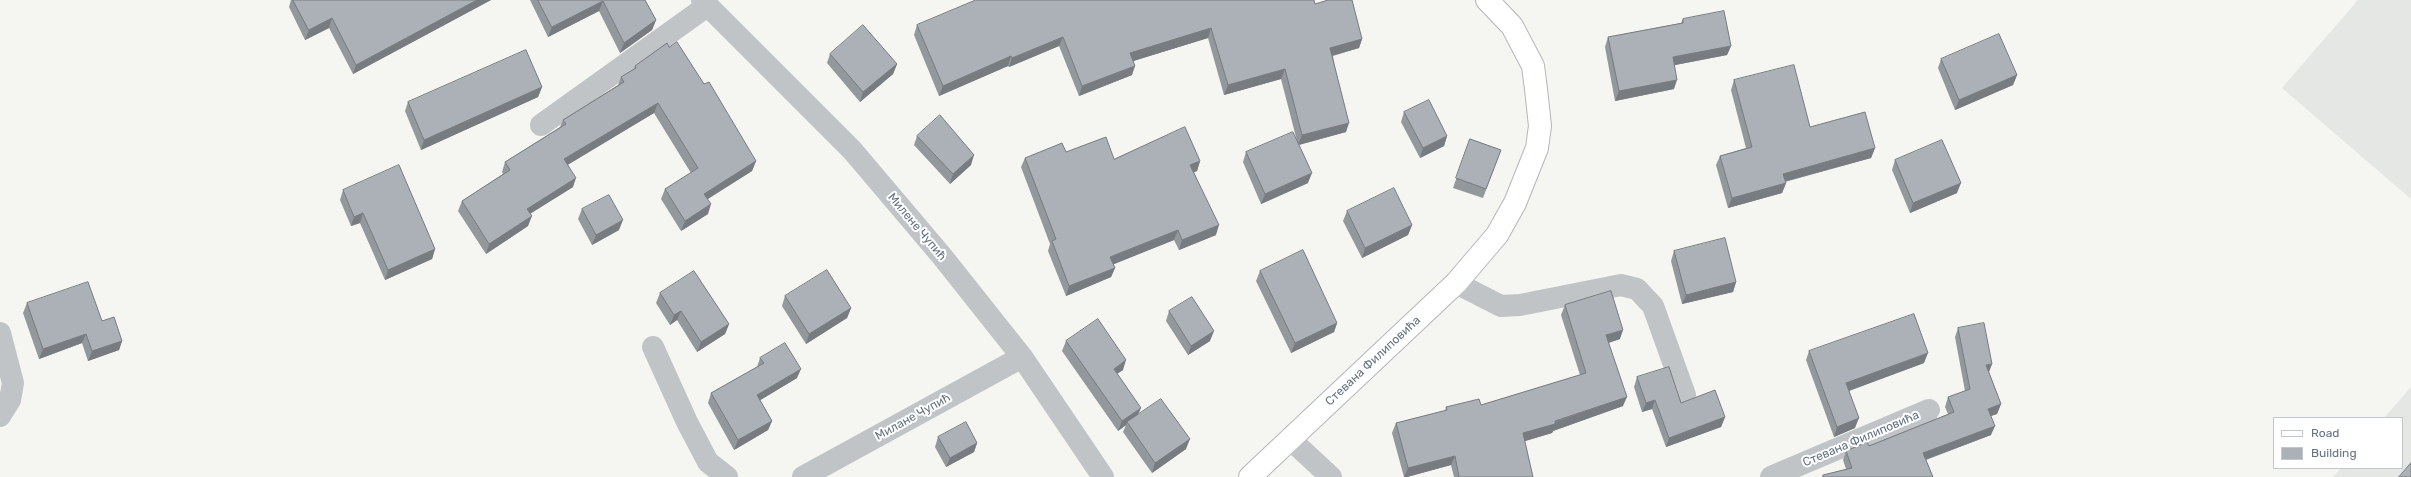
<!DOCTYPE html>
<meta charset="utf-8">
<style>
body{margin:0}
#map{position:relative;width:2411px;height:477px;overflow:hidden;background:#f5f5f1;font-family:Rubik,sans-serif}
canvas{display:block}
.legend{position:absolute;left:2273px;top:417px;width:130px;height:52px;box-sizing:border-box;background:#fff;border:1px solid #c1c7cd;margin:0;padding:5px 7px;list-style:none;font-size:12px;color:#657382}
.legend li{display:flex;align-items:center;gap:8px;height:20px}
.legend b{width:20px;border:1px solid #c1c7cd}
</style>
<div id="map">
<canvas width="2411" height="477"></canvas>
<ul class="legend">
<li><b style="height:5px;background:#fff"></b>Road</li>
<li><b style="height:11px;background:#abb1b7"></b>Building</li>
</ul>
</div>
<script>
const ctx = document.querySelector('canvas').getContext('2d');
ctx.lineJoin = 'round';
function paint(path, color) { ctx.fillStyle = color; ctx.fill(path, 'evenodd'); }
function trace(path, color, width, dash) { ctx.strokeStyle = color; ctx.lineWidth = width; ctx.lineCap = dash ? 'butt' : 'round'; ctx.setLineDash(dash || []); ctx.stroke(path); }
function label(font, color, halo, rows, align = 'center') {
  ctx.font = font + ' Rubik,sans-serif'; ctx.lineWidth = 4; ctx.setLineDash([]); ctx.textBaseline = 'middle'; ctx.strokeStyle = halo; ctx.fillStyle = color; for (const [text, x, y, turn = 0] of rows) {
    ctx.save(); ctx.translate(x, y); ctx.rotate((+turn || 0) * Math.PI / 180); ctx.textAlign = isNaN(turn) ? turn : align; if (halo) ctx.strokeText(text, 0, 0); ctx.fillText(text, 0, 0); ctx.restore();
  }
}
const built = new Path2D(`
 M 2358,0 L 2411,0 L 2411,199 L 2282,88 Z
 M 2411,387 L 2411,477 L 2333,477 L 2341,468 L 2402,468 L 2402,418 L 2384,418 Z`);
const minor = new Path2D(`
 M 702,0 L 852,150 L 941,255 L 1022,357 L 1103,477
 M 541,125 L 707,6
 M 1456,283 L 1501,306 L 1520,305 L 1621,285 L 1637,289 L 1653,306 L 1685,395
 M 0,333 L 13,383 L 10,400 L 0,416
 M 653,347 L 687,422 L 708,462 L 727,477
 M 1290,439 L 1331,477
 M 803,477 L 1022,357
 M 1771,477 L 1929,410`);
const major = new Path2D(`
 M 1250,477 L 1456,283 L 1497,235 L 1515,203 L 1537,148 L 1540,126 L 1536,89 L 1533,66 L 1512,26 L 1487,0`);
const wall = new Path2D(`
 M 291,0 L 491,0 L 353,74 L 329,28 L 305,40 L 289,7 Z
 M 530,0 L 645,0 L 656,20 L 652,30 L 620,53 L 599,11 L 548,37 Z
 M 1315,4 L 1362,39 L 1359,48 L 1333,56 L 1346,132 L 1299,145 L 1308,183 L 1261,204 L 1243,162 L 1246,152 L 1297,141 L 1281,79 L 1224,95 L 1208,38 L 1133,61 L 1132,75 L 1079,96 L 1059,46 L 1009,67 L 1008,66 L 939,96 L 914,35 L 917,25 Z
 M 1683,19 L 1731,46 L 1727,55 L 1675,65 L 1674,89 L 1615,101 L 1605,47 L 1608,37 L 1681,23 Z
 M 669,47 L 704,84 L 756,161 L 752,171 L 708,199 L 708,214 L 681,231 L 661,199 L 665,189 L 691,173 L 654,113 L 568,164 L 573,187 L 530,214 L 528,226 L 486,254 L 458,211 L 462,201 L 503,174 L 502,172 L 505,162 L 560,127 L 563,120 L 618,85 L 621,77 L 634,69 L 635,66 Z
 M 830,54 L 897,64 L 893,74 L 860,102 L 827,63 Z
 M 1941,59 L 2017,75 L 2013,85 L 1955,110 L 1938,68 Z
 M 1734,80 L 1810,127 L 1875,148 L 1871,158 L 1785,182 L 1786,183 L 1782,193 L 1728,208 L 1716,165 L 1720,156 L 1746,148 L 1731,90 Z
 M 542,87 L 538,97 L 421,150 L 405,111 L 408,102 Z
 M 1404,112 L 1447,136 L 1444,146 L 1420,158 L 1401,122 Z
 M 917,136 L 971,165 L 950,184 L 914,145 Z
 M 1470,139 L 1501,150 L 1483,198 L 1453,188 Z
 M 1066,152 L 1114,159 L 1200,161 L 1197,171 L 1194,172 L 1216,235 L 1179,250 L 1174,240 L 1113,264 L 1115,268 L 1111,277 L 1066,296 L 1048,251 L 1050,244 L 1021,167 L 1025,158 Z
 M 1895,160 L 1957,193 L 1910,213 L 1892,170 Z
 M 343,190 L 435,249 L 432,259 L 385,280 L 360,223 L 351,226 L 340,200 Z
 M 582,209 L 619,230 L 592,245 L 578,219 Z
 M 1347,211 L 1412,225 L 1408,235 L 1362,258 L 1343,221 Z
 M 1674,251 L 1736,282 L 1733,292 L 1682,304 L 1671,261 Z
 M 1260,271 L 1337,323 L 1334,332 L 1291,353 L 1256,281 Z
 M 660,293 L 729,324 L 725,334 L 697,352 L 677,320 L 670,325 L 656,303 Z
 M 785,296 L 851,308 L 847,318 L 806,344 L 782,306 Z
 M 27,303 L 102,321 L 122,341 L 119,350 L 88,361 L 82,343 L 39,359 L 23,313 Z
 M 1565,305 L 1620,339 L 1608,343 L 1623,406 L 1553,431 L 1552,433 L 1524,441 L 1533,477 L 1454,477 L 1451,465 L 1407,477 L 1404,477 L 1392,433 L 1396,423 L 1445,411 L 1446,407 L 1481,405 L 1580,375 L 1561,315 Z
 M 1169,311 L 1210,341 L 1188,355 L 1166,321 Z
 M 1958,328 L 1992,364 L 1989,372 L 2001,404 L 1997,414 L 1991,416 L 1991,435 L 1926,460 L 1933,477 L 1822,477 L 1823,475 L 1846,469 L 1843,460 L 1846,451 L 1869,446 L 1948,414 L 1945,407 L 1948,397 L 1965,391 L 1955,337 Z
 M 1066,341 L 1123,370 L 1117,374 L 1138,415 L 1186,449 L 1152,473 L 1123,432 L 1126,425 L 1118,431 L 1062,351 Z
 M 1809,351 L 1924,363 L 1849,391 L 1855,428 L 1834,437 L 1806,360 Z
 M 760,358 L 797,378 L 760,400 L 772,421 L 768,430 L 734,450 L 708,403 L 711,393 L 757,367 Z
 M 1637,377 L 1681,403 L 1725,417 L 1721,427 L 1666,447 L 1652,409 L 1642,412 L 1634,387 Z
 M 938,437 L 977,443 L 974,452 L 946,467 L 935,447 Z`);
const shadedWall = new Path2D(`
 M 477,0 L 491,0 L 353,74 L 356,65 Z
 M 603,1 L 599,11 L 548,37 L 552,27 Z
 M 332,18 L 329,28 L 305,40 L 309,30 Z
 M 656,20 L 652,30 L 620,53 L 624,43 Z
 M 1211,28 L 1208,38 L 1127,63 L 1130,53 Z
 M 1063,37 L 1059,46 L 1009,67 L 1012,58 Z
 M 1362,39 L 1359,48 L 1327,57 L 1330,48 Z
 M 1731,46 L 1727,55 L 1670,66 L 1673,57 Z
 M 1011,56 L 1008,66 L 939,96 L 943,86 Z
 M 897,64 L 893,74 L 860,102 L 863,92 Z
 M 1135,66 L 1132,75 L 1079,96 L 1082,86 Z
 M 1285,69 L 1281,79 L 1224,95 L 1228,85 Z
 M 2017,75 L 2013,85 L 1955,110 L 1959,100 Z
 M 1677,80 L 1674,89 L 1615,101 L 1619,91 Z
 M 542,87 L 538,97 L 421,150 L 424,140 Z
 M 658,103 L 654,113 L 561,169 L 564,159 Z
 M 1349,123 L 1346,132 L 1298,145 L 1302,135 Z
 M 1447,136 L 1444,146 L 1420,158 L 1423,148 Z
 M 1875,148 L 1871,158 L 1779,183 L 1783,174 Z
 M 974,155 L 971,165 L 950,184 L 953,174 Z
 M 756,161 L 752,171 L 701,203 L 704,194 Z
 M 1200,161 L 1197,171 L 1187,175 L 1190,165 Z
 M 1312,173 L 1308,183 L 1261,204 L 1265,194 Z
 M 576,178 L 573,187 L 523,218 L 527,209 Z
 M 1786,183 L 1782,193 L 1728,208 L 1732,198 Z
 M 1961,183 L 1957,193 L 1910,213 L 1913,203 Z
 M 711,204 L 708,214 L 681,231 L 685,221 Z
 M 363,213 L 360,223 L 351,226 L 354,217 Z
 M 532,216 L 528,226 L 486,254 L 489,244 Z
 M 623,220 L 619,230 L 592,245 L 596,235 Z
 M 1219,225 L 1216,235 L 1179,250 L 1182,240 Z
 M 1412,225 L 1408,235 L 1362,258 L 1365,248 Z
 M 1178,230 L 1174,240 L 1107,267 L 1110,257 Z
 M 435,249 L 432,259 L 385,280 L 388,270 Z
 M 1115,268 L 1111,277 L 1066,296 L 1069,286 Z
 M 1736,282 L 1733,292 L 1682,304 L 1686,295 Z
 M 851,308 L 847,318 L 806,344 L 809,334 Z
 M 681,311 L 677,320 L 670,325 L 674,315 Z
 M 1337,323 L 1334,332 L 1291,353 L 1295,343 Z
 M 729,324 L 725,334 L 697,352 L 701,342 Z
 M 1623,330 L 1620,339 L 1602,345 L 1606,335 Z
 M 1214,331 L 1210,341 L 1188,355 L 1191,346 Z
 M 86,334 L 82,343 L 39,359 L 43,349 Z
 M 122,341 L 119,350 L 88,361 L 92,351 Z
 M 1928,353 L 1924,363 L 1843,393 L 1846,383 Z
 M 1126,360 L 1123,370 L 1110,378 L 1114,369 Z
 M 1992,364 L 1988,374 L 1986,365 Z
 M 801,369 L 797,378 L 754,404 L 757,395 Z
 M 1627,397 L 1623,406 L 1553,431 L 1552,433 L 1519,443 L 1523,433 Z
 M 1655,400 L 1652,409 L 1642,412 L 1646,403 Z
 M 2001,404 L 1997,414 L 1985,418 L 1988,409 Z
 M 1141,408 L 1137,417 L 1127,422 L 1126,425 L 1118,431 L 1122,421 Z
 M 1725,417 L 1721,427 L 1666,447 L 1669,438 Z
 M 1859,418 L 1855,428 L 1834,437 L 1837,427 Z
 M 772,421 L 768,430 L 734,450 L 738,440 Z
 M 1995,426 L 1991,435 L 1919,462 L 1923,453 Z
 M 1190,439 L 1186,449 L 1152,473 L 1155,463 Z
 M 977,443 L 974,452 L 946,467 L 950,458 Z
 M 1455,456 L 1451,465 L 1407,477 L 1404,477 L 1408,468 Z`);
const building = new Path2D(`
 M 293,0 L 477,0 L 356,65 L 332,18 L 309,30 Z
 M 538,0 L 645,0 L 656,20 L 624,43 L 603,1 L 552,27 Z
 M 976,0 L 1314,0 L 1315,4 L 1328,0 L 1352,0 L 1362,39 L 1330,48 L 1349,123 L 1302,135 L 1285,69 L 1228,85 L 1211,28 L 1130,53 L 1135,66 L 1082,86 L 1063,37 L 1012,58 L 1011,56 L 943,86 L 917,25 Z
 M 1724,11 L 1731,46 L 1673,57 L 1677,80 L 1619,91 L 1608,37 L 1683,23 L 1683,19 Z
 M 863,25 L 897,64 L 863,92 L 830,54 Z
 M 1999,34 L 2017,75 L 1959,100 L 1941,59 Z
 M 677,42 L 704,84 L 709,82 L 756,161 L 704,194 L 711,204 L 685,221 L 665,189 L 698,168 L 658,103 L 564,159 L 576,178 L 527,209 L 532,216 L 489,244 L 462,201 L 510,170 L 505,162 L 566,124 L 563,120 L 624,82 L 621,77 L 636,68 L 635,66 L 667,43 L 669,47 Z
 M 526,50 L 542,87 L 424,140 L 408,102 Z
 M 1794,65 L 1810,127 L 1865,112 L 1875,148 L 1783,174 L 1786,183 L 1732,198 L 1720,156 L 1752,147 L 1734,80 Z
 M 1429,100 L 1447,136 L 1423,148 L 1404,112 Z
 M 940,115 L 974,155 L 953,174 L 917,136 Z
 M 1185,127 L 1200,161 L 1190,165 L 1219,225 L 1182,240 L 1178,230 L 1110,257 L 1115,268 L 1069,286 L 1052,241 L 1056,239 L 1025,158 L 1062,143 L 1066,152 L 1106,137 L 1114,159 Z
 M 1293,132 L 1312,173 L 1265,194 L 1246,152 Z
 M 1470,139 L 1501,150 L 1486,189 L 1456,178 Z
 M 1942,140 L 1961,183 L 1913,203 L 1895,160 Z
 M 399,165 L 435,249 L 388,270 L 363,213 L 354,217 L 343,190 Z
 M 1394,188 L 1412,225 L 1365,248 L 1347,211 Z
 M 609,195 L 623,220 L 596,235 L 582,209 Z
 M 1725,238 L 1736,282 L 1686,295 L 1674,251 Z
 M 1303,250 L 1337,323 L 1295,343 L 1260,271 Z
 M 827,270 L 851,308 L 809,334 L 785,296 Z
 M 694,271 L 729,324 L 701,342 L 681,311 L 674,315 L 660,293 Z
 M 88,282 L 102,321 L 114,317 L 122,341 L 92,351 L 86,334 L 43,349 L 27,303 Z
 M 1611,291 L 1623,330 L 1606,335 L 1627,397 L 1555,421 L 1555,424 L 1523,433 L 1533,477 L 1459,477 L 1455,456 L 1408,468 L 1396,423 L 1447,410 L 1446,407 L 1479,399 L 1481,405 L 1586,373 L 1565,305 Z
 M 1192,297 L 1214,331 L 1191,346 L 1169,311 Z
 M 1914,314 L 1928,353 L 1846,383 L 1859,418 L 1837,427 L 1809,351 Z
 M 1098,319 L 1126,360 L 1114,369 L 1141,408 L 1122,421 L 1066,341 Z
 M 1984,323 L 1992,364 L 1986,365 L 2001,404 L 1988,409 L 1995,426 L 1923,453 L 1933,477 L 1823,477 L 1823,475 L 1852,468 L 1846,451 L 1867,442 L 1869,446 L 1954,412 L 1948,397 L 1970,389 L 1958,328 Z
 M 785,343 L 801,369 L 757,395 L 772,421 L 738,440 L 711,393 L 764,363 L 760,358 Z
 M 1669,367 L 1681,403 L 1715,390 L 1725,417 L 1669,438 L 1655,400 L 1646,403 L 1637,377 Z
 M 1161,399 L 1190,439 L 1155,463 L 1127,422 Z
 M 966,422 L 977,443 L 950,458 L 938,437 Z
 M 2411,463 L 2411,477 L 2399,477 Z`);
const streetNames = [
 ["Милене Чупић",917,227,50],
 ["Стевана Филиповића",1373,361,-43],
 ["Милане Чупић",913,417,-29],
 ["Стевана Филиповића",1861,439,-23]
];
paint(built, '#e5e7e5');
trace(major, '#b3b7bb', 24);
trace(minor, '#c0c4c7', 22);
trace(major, '#fff', 22);
paint(wall, '#93989d');
paint(shadedWall, '#787c80');
paint(building, '#abb1b7');
trace(building, '#787c80', 1);
label('12px', '#657382', '#fff', streetNames);
</script>
